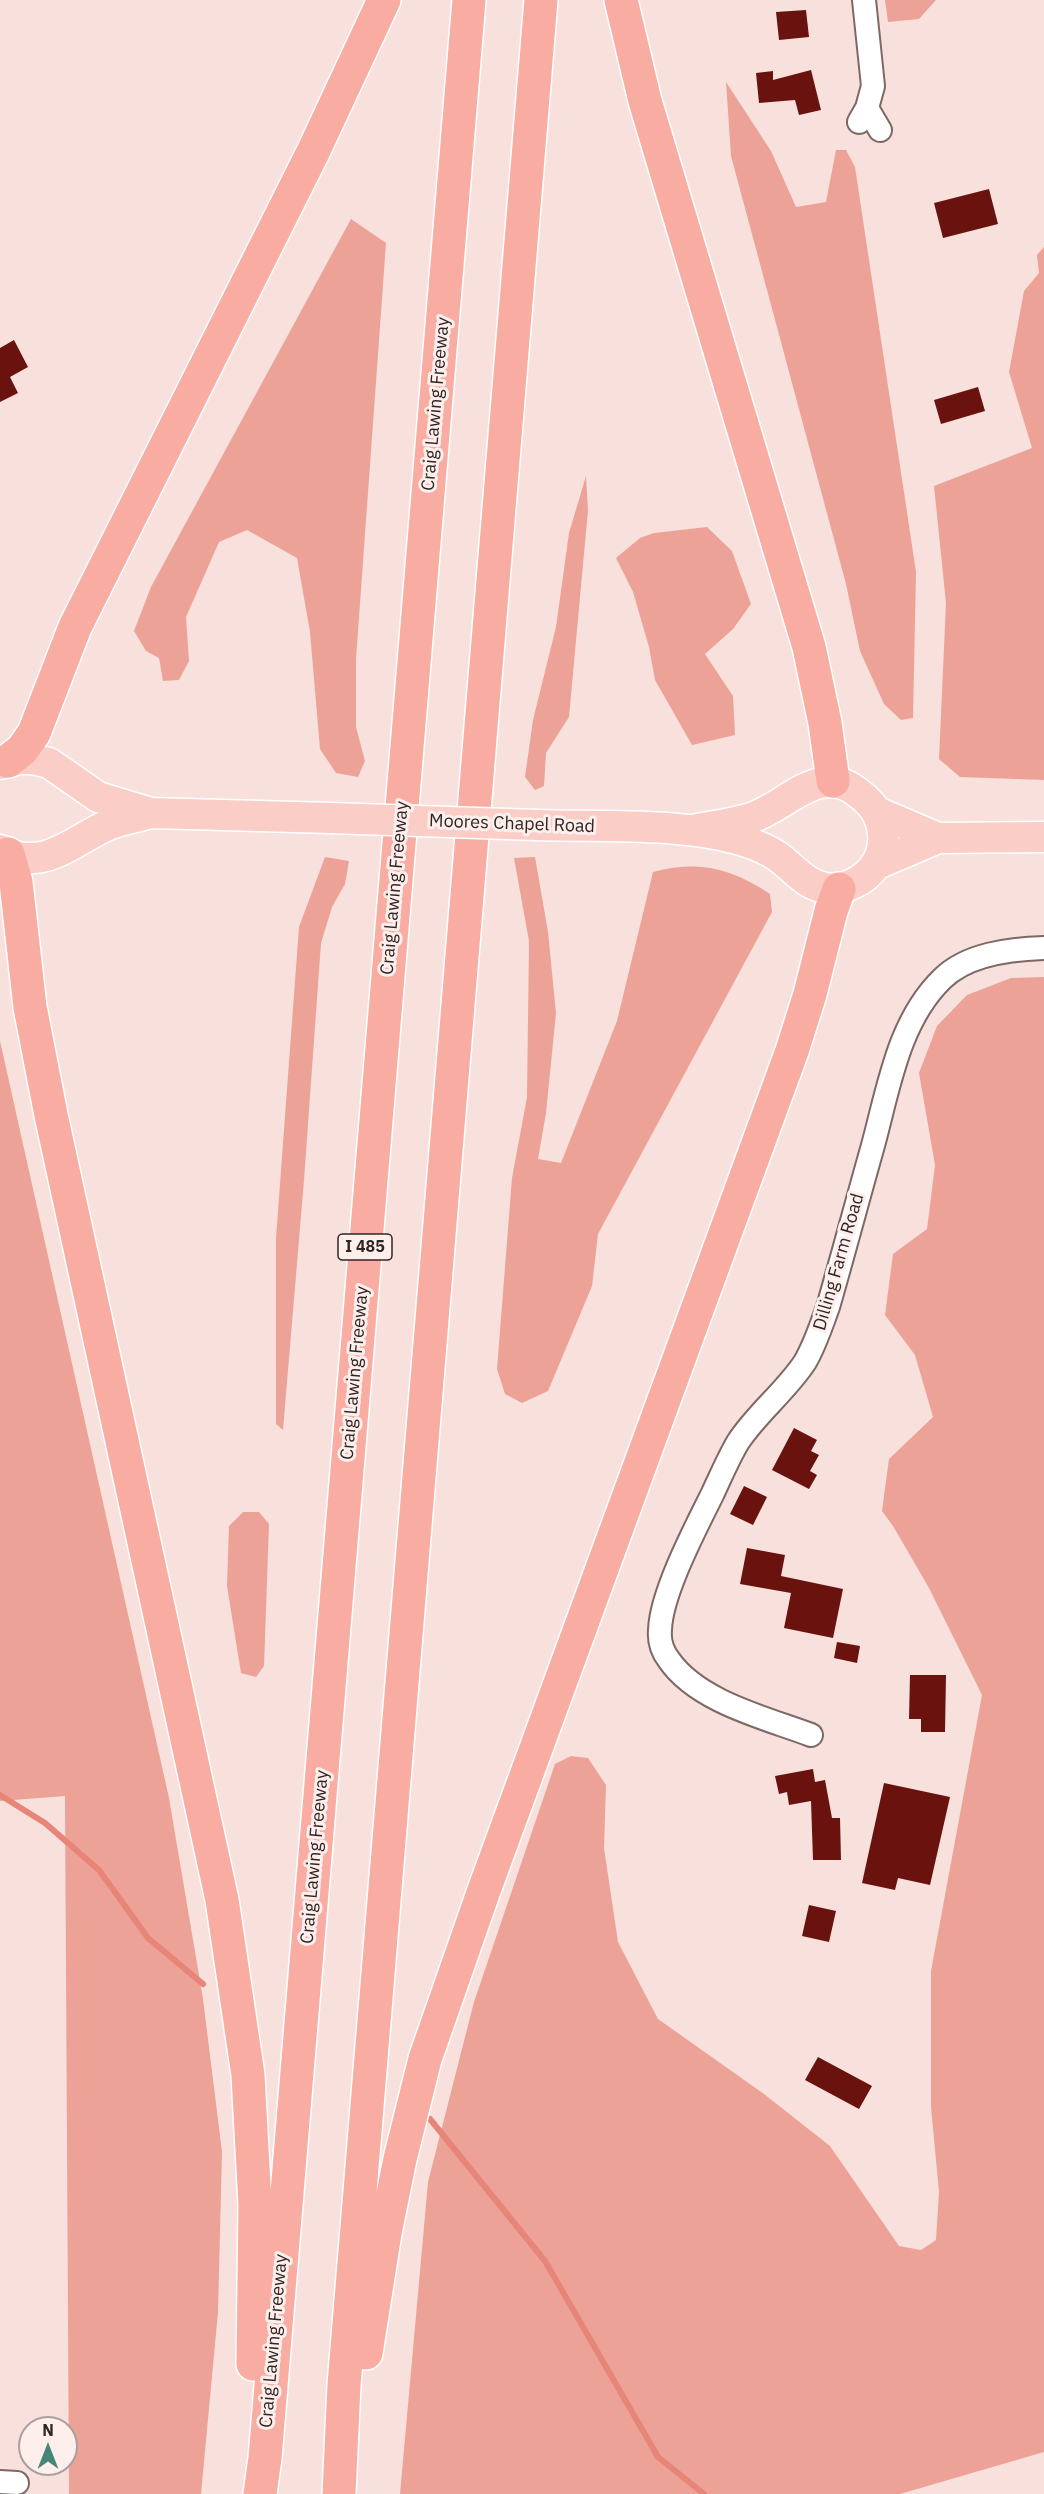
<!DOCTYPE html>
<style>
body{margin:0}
#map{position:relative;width:1044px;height:2494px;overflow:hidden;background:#f8e0dc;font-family:"IBM Plex Sans",sans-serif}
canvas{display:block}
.north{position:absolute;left:18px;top:2416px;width:60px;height:60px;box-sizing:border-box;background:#feefed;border:2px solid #ab9f9d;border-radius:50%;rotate:0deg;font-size:16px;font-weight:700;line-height:24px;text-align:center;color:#2f2624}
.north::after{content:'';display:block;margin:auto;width:21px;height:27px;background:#448779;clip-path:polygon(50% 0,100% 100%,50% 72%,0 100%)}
</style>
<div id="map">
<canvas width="1044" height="2494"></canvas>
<div class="north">N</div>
</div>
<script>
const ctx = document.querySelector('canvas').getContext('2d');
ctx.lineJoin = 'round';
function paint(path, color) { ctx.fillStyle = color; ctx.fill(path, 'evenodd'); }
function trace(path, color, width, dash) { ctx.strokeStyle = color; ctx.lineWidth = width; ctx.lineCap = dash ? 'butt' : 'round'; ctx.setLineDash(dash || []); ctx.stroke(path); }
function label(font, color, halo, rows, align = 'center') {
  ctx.font = font + ' "IBM Plex Sans",sans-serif'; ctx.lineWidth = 6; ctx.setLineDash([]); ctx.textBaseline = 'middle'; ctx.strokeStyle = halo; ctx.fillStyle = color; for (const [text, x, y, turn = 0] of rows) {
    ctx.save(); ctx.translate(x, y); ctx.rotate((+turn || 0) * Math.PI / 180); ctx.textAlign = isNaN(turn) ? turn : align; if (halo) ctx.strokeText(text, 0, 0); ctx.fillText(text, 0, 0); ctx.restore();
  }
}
const green = new Path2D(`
 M 885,0 L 936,0 L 919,19 L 888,22 Z
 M 726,82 L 771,151 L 796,207 L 826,202 L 836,150 L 846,150 L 855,167 L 916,572 L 913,718 L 901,720 L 884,704 L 860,651 L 846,584 L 731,156 Z
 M 351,219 L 386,243 L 356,659 L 356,727 L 365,761 L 358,777 L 336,773 L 320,749 L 310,632 L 297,558 L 247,530 L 219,542 L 186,617 L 189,661 L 179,680 L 163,681 L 159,658 L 146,651 L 134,631 L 151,587 Z
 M 1044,247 L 1044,780 L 960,777 L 939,759 L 946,603 L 934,486 L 1032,448 L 1009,372 L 1024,291 L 1039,273 L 1037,255 Z
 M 586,476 L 588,510 L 569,717 L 546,753 L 544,786 L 535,790 L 525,777 L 533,720 L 556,627 L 569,533 Z
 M 707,527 L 732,551 L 751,604 L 733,629 L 705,654 L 733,696 L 735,735 L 692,745 L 655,680 L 649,647 L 633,592 L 616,558 L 640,538 L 654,533 Z
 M 325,857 L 349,861 L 345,884 L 332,907 L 321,943 L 304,1180 L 283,1430 L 276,1424 L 276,1238 L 299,927 Z
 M 535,857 L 548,932 L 556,1013 L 546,1113 L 538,1159 L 561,1163 L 617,1021 L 653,872 C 700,860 730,868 770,894 L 772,912 L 598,1234 L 592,1286 L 548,1391 L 522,1403 L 505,1394 L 497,1369 L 512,1178 L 527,1097 L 529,941 L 514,858 Z
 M 1044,977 L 1044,2452 L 900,2494 L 400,2494 L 428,2182 L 474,2002 L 555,1764 L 571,1756 L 588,1758 L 606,1785 L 604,1848 L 618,1942 L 658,2019 L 764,2094 L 830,2146 L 899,2246 L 921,2250 L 936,2240 L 939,2192 L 931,2107 L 931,1971 L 982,1695 L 929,1588 L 893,1526 L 882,1511 L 889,1459 L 933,1417 L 915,1355 L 885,1315 L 893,1254 L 927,1229 L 935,1165 L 919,1073 L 937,1026 L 967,995 L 1011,978 Z
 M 0,1041 L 169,1798 L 203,1999 L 222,2152 L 218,2312 L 201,2494 L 69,2494 L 65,1796 L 0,1801 Z
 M 243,1512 L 259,1512 L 269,1524 L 264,1666 L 256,1677 L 241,1673 L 227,1586 L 229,1526 Z`);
const stream = new Path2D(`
 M 0,1795 L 45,1823 L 99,1870 L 148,1938 L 203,1984
 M 430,2119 L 545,2261 L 658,2457 L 704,2494`);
const building = new Path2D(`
 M 806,10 L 809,37 L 779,40 L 776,12 Z
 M 811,70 L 821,110 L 799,115 L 795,100 L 759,103 L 756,73 L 773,71 L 773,80 Z
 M 989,189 L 998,224 L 943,238 L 934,203 Z
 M 14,340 L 28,367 L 10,377 L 18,393 L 0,402 L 0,348 Z
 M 978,387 L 985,411 L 941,424 L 934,400 Z
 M 794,1428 L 817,1440 L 811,1451 L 819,1455 L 810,1471 L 817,1475 L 809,1489 L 772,1470 Z
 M 744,1486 L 767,1497 L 753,1525 L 730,1514 Z
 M 747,1548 L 785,1555 L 781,1576 L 843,1589 L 833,1638 L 784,1628 L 791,1593 L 740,1584 Z
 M 837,1642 L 860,1646 L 857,1663 L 834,1658 Z
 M 910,1675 L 946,1675 L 945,1732 L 921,1732 L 921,1719 L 909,1719 Z
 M 813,1769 L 815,1782 L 825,1780 L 832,1818 L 840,1818 L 841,1860 L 813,1860 L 811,1801 L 789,1805 L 787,1792 L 779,1794 L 775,1776 Z
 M 884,1783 L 950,1797 L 930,1885 L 898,1878 L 895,1890 L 862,1883 Z
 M 809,1905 L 836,1911 L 829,1942 L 802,1936 Z
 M 818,2057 L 872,2086 L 859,2109 L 805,2080 Z`);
const minor = new Path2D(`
 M 867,108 L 880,130
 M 859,122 L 867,108 L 873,86 L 864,0
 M 811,1735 C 766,1718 698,1702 669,1660 C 662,1651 659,1641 660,1630 C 661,1594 695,1529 712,1495 C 720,1478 728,1459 738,1442 C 757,1413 786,1391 805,1362 C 815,1345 821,1326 828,1307 C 843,1255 857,1202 872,1149 C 888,1092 897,1023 942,979 C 967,954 1010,949 1044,948
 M 0,2482 L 17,2483`);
const major = new Path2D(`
 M 0,764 L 20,759 L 32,759 L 49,763 L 98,797 L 151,813 L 331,818
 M 877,812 L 938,838 L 1044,837
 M 536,825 C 600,827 684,822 744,841 C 756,845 767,849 777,856 C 794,868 804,884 825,888 C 845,891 866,880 876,864 C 885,849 885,831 878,815 C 874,806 865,798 857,792 C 819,762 786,807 751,818 C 732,824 712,826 693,830
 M 0,850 C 43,873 70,842 108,825 C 120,820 135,817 148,814
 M 875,865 L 938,838`);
const highway = new Path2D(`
 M 621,0 L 645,101 L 809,647 L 825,723 L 833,781
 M 8,761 L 22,750 L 34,733 L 75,627 L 314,150 L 384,0
 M 8,854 L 16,882 L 30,1007 L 51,1115 L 222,1900 L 248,2075 L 255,2204 L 253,2364
 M 366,2353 L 385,2233 L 400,2159 L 425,2059 L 483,1893 L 792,1051 L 810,994 L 831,911 L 839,889
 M 260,2494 L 265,2458 L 469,0
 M 339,2494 L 344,2385 L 541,0`);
const majorBridge = new Path2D(`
 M 331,818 L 536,825`);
const shields = [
 [365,1247,54]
];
const shieldNames = [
 ["I 485",365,1247]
];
const streetNames = [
 ["Craig Lawing Freeway",436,404,-85],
 ["Moores Chapel Road",512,824,2],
 ["Craig Lawing Freeway",395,888,-85],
 ["Dilling Farm Road",839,1262,-74],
 ["Craig Lawing Freeway",355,1373,-85],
 ["Craig Lawing Freeway",315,1857,-85],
 ["Craig Lawing Freeway",274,2341,-85]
];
paint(green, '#eda297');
trace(stream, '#e68578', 6);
paint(building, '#6a120e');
trace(minor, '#7d6865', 26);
trace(major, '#fff', 33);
trace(highway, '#fff', 36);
trace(minor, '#fff', 22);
trace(major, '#fbcdc7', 30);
trace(highway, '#f9aca1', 33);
trace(majorBridge, '#fff', 33, []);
trace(majorBridge, '#fbcdc7', 30);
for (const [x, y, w] of shields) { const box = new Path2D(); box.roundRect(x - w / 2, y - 13, w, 26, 4.5); ctx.fillStyle = '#feefed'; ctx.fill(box); trace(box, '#2f2624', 1.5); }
label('bold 16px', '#2f2624', null, shieldNames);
label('18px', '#2f2624', '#feefed', streetNames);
</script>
